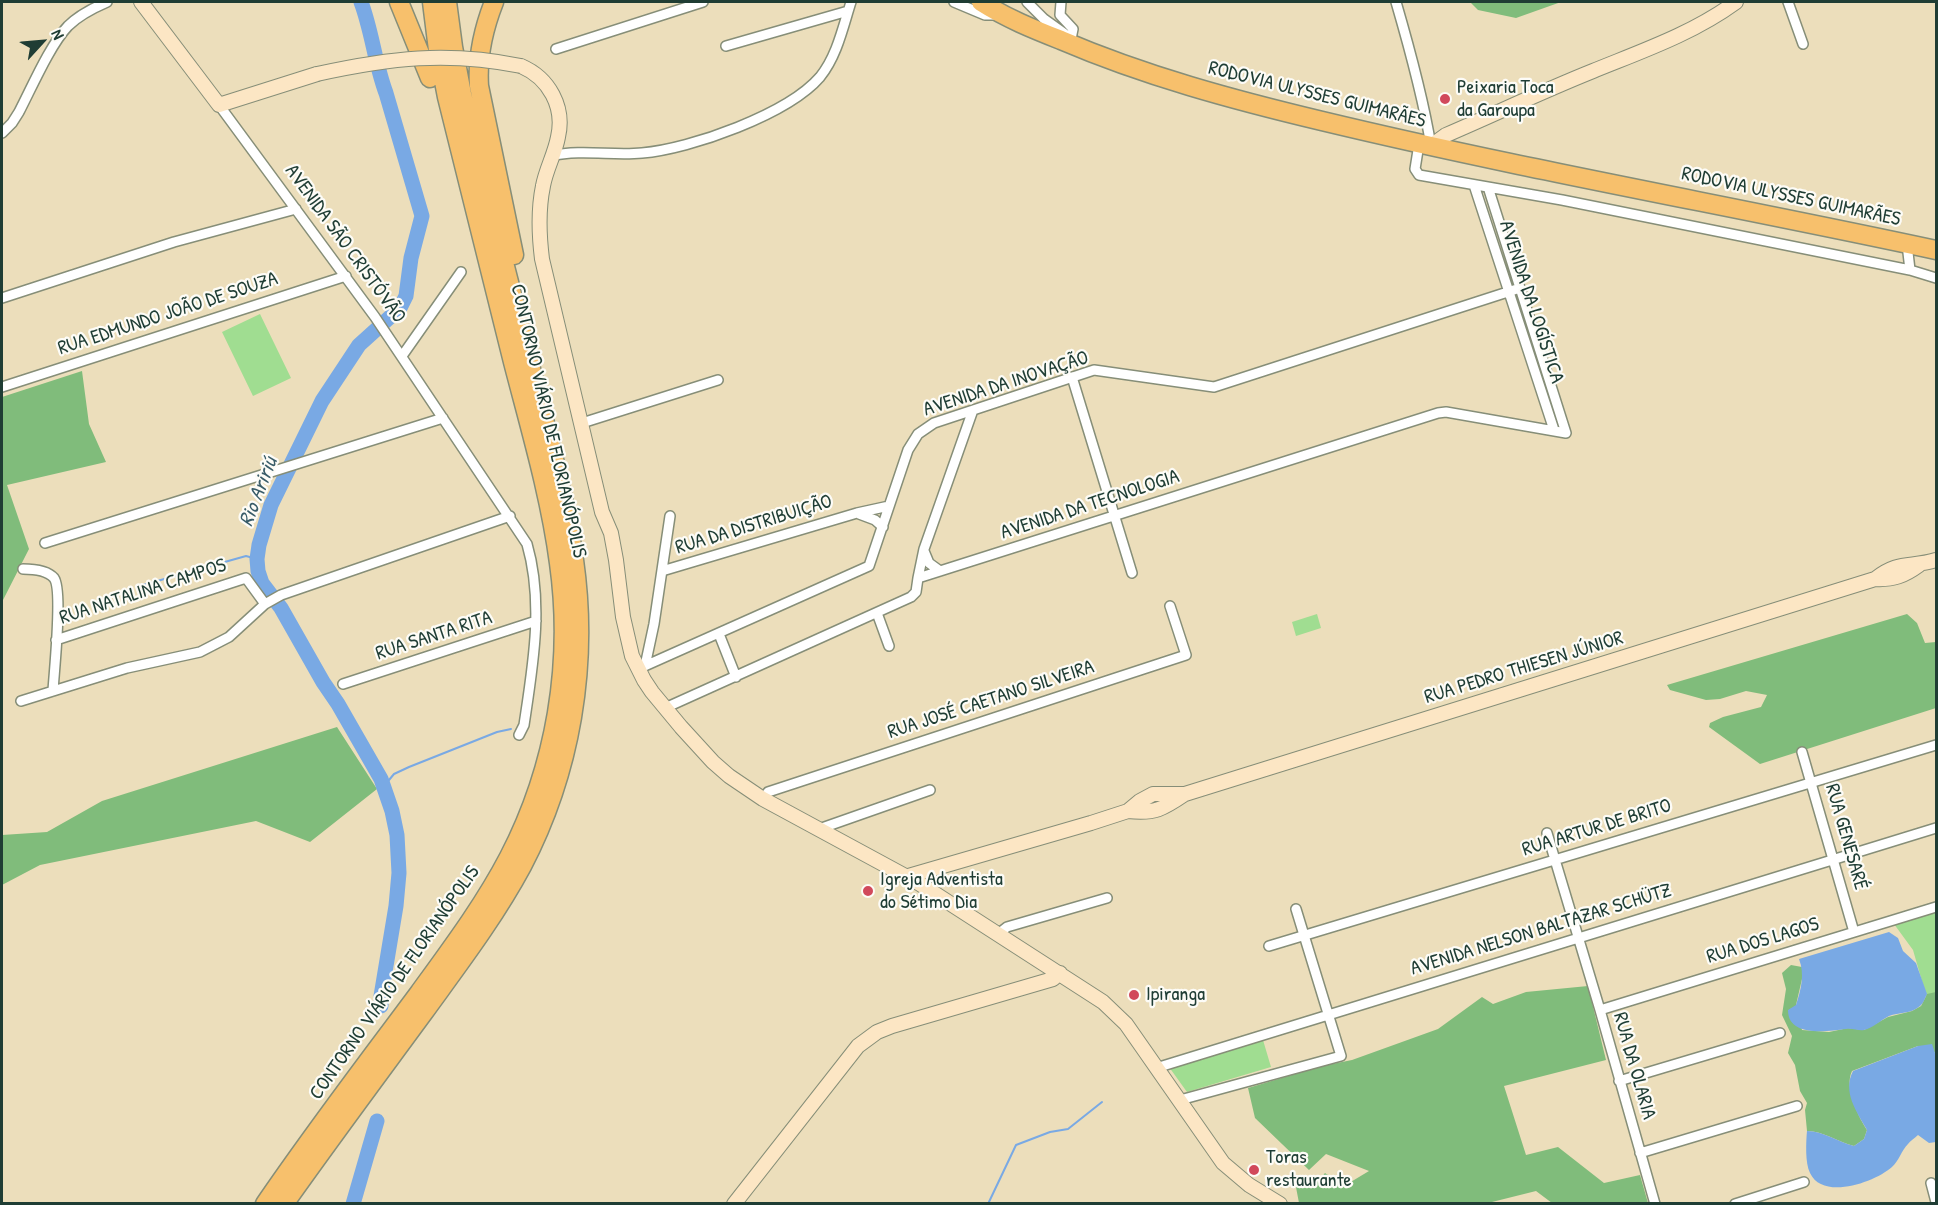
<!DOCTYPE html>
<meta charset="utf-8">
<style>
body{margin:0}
#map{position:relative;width:1938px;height:1205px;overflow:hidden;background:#ecdebb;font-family:"Patrick Hand",sans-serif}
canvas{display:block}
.frame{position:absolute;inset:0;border:3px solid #1f3d34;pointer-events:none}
.north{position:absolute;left:12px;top:12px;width:60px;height:60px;-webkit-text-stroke:4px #fdfcf7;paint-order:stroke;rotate:64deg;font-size:16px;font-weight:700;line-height:24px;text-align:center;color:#1f3d34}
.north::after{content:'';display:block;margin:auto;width:21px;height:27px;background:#1f3d34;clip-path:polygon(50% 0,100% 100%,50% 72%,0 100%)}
</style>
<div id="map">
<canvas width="1938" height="1205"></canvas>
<div class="frame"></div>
<div class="north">N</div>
</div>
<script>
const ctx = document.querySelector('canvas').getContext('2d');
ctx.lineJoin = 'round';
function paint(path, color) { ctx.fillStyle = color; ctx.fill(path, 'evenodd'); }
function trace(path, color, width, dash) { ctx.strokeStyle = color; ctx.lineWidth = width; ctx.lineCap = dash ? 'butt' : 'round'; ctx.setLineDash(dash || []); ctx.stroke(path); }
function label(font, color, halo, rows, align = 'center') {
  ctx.font = font + ' "Patrick Hand",sans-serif'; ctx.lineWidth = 4.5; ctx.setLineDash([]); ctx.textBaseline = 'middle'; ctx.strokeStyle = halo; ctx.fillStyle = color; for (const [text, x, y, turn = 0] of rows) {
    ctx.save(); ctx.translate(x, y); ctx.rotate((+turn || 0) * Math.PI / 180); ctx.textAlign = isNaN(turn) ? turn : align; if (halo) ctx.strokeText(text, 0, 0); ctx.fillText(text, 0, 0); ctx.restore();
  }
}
const green = new Path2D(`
 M 260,314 L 291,378 L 253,396 L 222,332 Z
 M 1317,614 L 1321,628 L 1296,636 L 1292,622 Z
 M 1936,911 L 1936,1010 L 1930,1009 L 1913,950 L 1894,924 Z
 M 1263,1040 L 1271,1067 L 1187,1092 L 1169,1067 Z`);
const forest = new Path2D(`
 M 1470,2 L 1561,2 L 1516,18 L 1478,10 Z
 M 82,371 L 89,424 L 106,462 L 7,485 L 29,549 L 2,602 L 2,397 Z
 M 1907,614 L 1917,623 L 1925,643 L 1936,642 L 1936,708 L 1760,764 L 1709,727 L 1710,723 L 1723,717 L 1761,707 L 1767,695 L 1746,691 L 1720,699 L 1706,700 L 1670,690 L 1667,685 Z
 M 337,727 L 377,789 L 310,842 L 256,821 L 40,865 L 2,885 L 2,835 L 47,832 L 102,801 Z
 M 1791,965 L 1802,967 L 1802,979 L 1796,1005 L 1802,1030 L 1829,1032 L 1848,1028 L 1864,1030 L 1888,1017 L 1912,1011 L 1921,1006 L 1927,994 L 1936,992 L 1936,1056 L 1936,1053 L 1918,1046 L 1852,1071 C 1844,1087 1858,1116 1867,1130 L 1864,1139 L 1854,1146 C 1838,1142 1823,1131 1807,1131 L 1805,1110 L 1807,1103 L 1800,1091 L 1795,1065 L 1788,1053 L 1792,1036 L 1782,1015 L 1786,989 L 1782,973 Z
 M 1588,986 L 1606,1060 L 1504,1086 L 1526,1155 L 1558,1147 L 1604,1183 L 1640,1175 L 1648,1203 L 1552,1203 L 1536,1191 L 1488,1203 L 1299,1203 L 1295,1182 L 1316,1183 L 1325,1173 L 1344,1186 L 1369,1171 L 1326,1154 L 1309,1170 L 1255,1118 L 1248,1088 L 1322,1066 L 1352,1060 L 1438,1029 L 1482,997 L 1493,1004 L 1526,992 Z`);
const water = new Path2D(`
 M 1889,932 L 1898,938 L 1903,951 L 1916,963 L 1927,994 C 1925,998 1923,1004 1920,1006 C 1911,1014 1899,1012 1889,1016 C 1881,1020 1873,1028 1864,1030 C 1859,1031 1852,1028 1846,1029 C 1828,1031 1788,1038 1788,1010 L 1796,1005 C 1801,990 1805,974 1799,959 Z
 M 1932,1044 L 1936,1056 L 1936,1142 L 1929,1143 L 1918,1135 C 1915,1138 1910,1141 1908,1144 C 1901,1151 1899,1161 1892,1167 C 1875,1182 1823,1201 1810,1173 C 1805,1163 1806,1142 1807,1131 C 1823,1131 1838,1142 1854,1146 L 1864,1139 L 1867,1130 C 1857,1112 1842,1092 1853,1071 L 1918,1046 Z`);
const stream = new Path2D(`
 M 143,585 L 246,556 L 257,559
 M 384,786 L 394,774 L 409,767 L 497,732 L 511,729
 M 988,1204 L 1016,1145 L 1050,1132 L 1068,1129 L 1102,1102`);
const river = new Path2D(`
 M 361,2 C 372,31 375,64 386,93 L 422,216 L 411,258 L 406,296 L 400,308 L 359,345 L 322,401 L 271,505 L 259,545 L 257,559 L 258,571 L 262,583 L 281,608 L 323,682 L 338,704 L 381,779 L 392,811 L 397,835 L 399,873 L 396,906 L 381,996 L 381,1006
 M 353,1204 L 377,1121`);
const street = new Path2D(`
 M 954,2 L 985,15 L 997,15
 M 1027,2 L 1044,19 L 1065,34
 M 1061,2 L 1060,15 L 1073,29 L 1070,44
 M 1396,2 C 1410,50 1423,97 1431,146
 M 1788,2 L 1803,44
 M 726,46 L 848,11
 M 556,49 L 703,2
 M 219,105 L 375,317 L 527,544 C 544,603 533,665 524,725 L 519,735
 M 2,133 L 12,123 L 19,112 C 32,87 50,45 68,26 C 79,15 93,8 107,2
 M 1419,144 L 1415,169 L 1419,175 L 1562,200 L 1910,270 L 1936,278
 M 551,156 C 582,149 612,156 642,153 C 691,149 788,114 820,77 C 837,56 843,27 851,2
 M 1474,185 L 1554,430
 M 1907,244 L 1910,270
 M 2,298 L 174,242 L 296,209
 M 402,356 L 461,272
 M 1072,377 L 1132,573
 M 2,387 L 346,276
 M 582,423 L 718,380
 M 859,514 L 875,520 L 883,527
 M 45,543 L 443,418
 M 924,551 L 929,563 L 940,571
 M 23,569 C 32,569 47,570 54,578 C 63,590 54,672 53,691
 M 662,571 L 857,513 L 889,506
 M 918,578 L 924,549 L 973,410
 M 877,613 L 889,646
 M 719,634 L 736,677
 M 56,640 L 246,578 L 265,604
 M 645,666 L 654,624 L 670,516
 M 638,669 L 869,566 L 908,450 L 918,434 L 934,423 L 1094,370 L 1214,387 L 1520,288
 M 343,684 L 536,621
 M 21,701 L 127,668 L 200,652 L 229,637 L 265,604 L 281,595 L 510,516
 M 665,708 L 911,597 L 916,592 L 918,578 L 1438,413 L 1446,412 L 1566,433 L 1488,187
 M 1802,752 L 1854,932
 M 763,799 L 768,792 L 1186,655 L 1170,606
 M 819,829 L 930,790
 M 1547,833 L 1600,1010 L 1655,1204
 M 998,934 L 1007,927 L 1107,898
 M 1269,946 L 1936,745
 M 1600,1010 L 1936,907
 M 1156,1068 L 1936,828
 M 1619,1081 L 1780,1033
 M 1180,1100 L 1341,1056 L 1296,909
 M 1640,1153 L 1797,1106
 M 1931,1183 L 1936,1202
 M 1735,1204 L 1804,1182`);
const secondary = new Path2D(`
 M 141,2 L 219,105 L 317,74
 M 521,66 C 549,78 565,107 558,137 C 555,154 546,169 543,186 C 538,210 539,235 542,259 L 602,512 L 611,533 L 616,560 L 623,617 L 632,656 L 644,680 L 652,692 L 681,727 L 713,762 L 729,776 L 763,799 L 920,884 L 1103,1002 L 1126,1024 L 1223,1163 L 1249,1185 L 1280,1204
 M 1431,146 L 1446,135 C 1495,114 1543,91 1593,71 C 1642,51 1692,34 1736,2
 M 1875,579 C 1893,580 1904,576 1919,565
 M 1128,811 C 1155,814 1163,809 1185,794 L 1875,579 C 1899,560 1910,568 1936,560
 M 905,877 L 1091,823 L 1128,811 L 1140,801 L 1153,794 L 1185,794
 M 734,1204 L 858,1046 L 877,1032 L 892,1026 L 1053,979 L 1060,973`);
const highway = new Path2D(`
 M 399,2 L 430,78
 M 494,2 C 483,30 477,56 479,86 L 514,255
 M 981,2 C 1006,18 1033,29 1061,40 C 1145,76 1234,100 1322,121 C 1526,170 1732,206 1936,250
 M 265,1204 C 314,1132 367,1063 419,993 C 451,949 484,905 509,857 C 556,766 573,663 559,563 C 550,495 530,428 513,362 C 491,274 469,186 447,97 L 438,50 L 432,2
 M 284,1204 C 330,1139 377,1076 424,1012 C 458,965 494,918 522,866 C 571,772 589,665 574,560 C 565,494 546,429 530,365 C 507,275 484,184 462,94 L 453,47 L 447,2`);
const secondaryBridge = new Path2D(`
 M 317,74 C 390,58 447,51 521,66`);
const markers = [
 [1445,99,6,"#d1495b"],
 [868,891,6,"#d1495b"],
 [1134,995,6,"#d1495b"],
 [1254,1170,6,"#d1495b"]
];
const poiNames = [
 ["Peixaria Toca",1457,88],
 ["da Garoupa",1457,111],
 ["Igreja Adventista",880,880],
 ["do Sétimo Dia",880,903],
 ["Ipiranga",1146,995],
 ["Toras",1266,1158],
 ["restaurante",1266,1181]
];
const streetNames = [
 ["RODOVIA ULYSSES GUIMARÃES",1317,95,14],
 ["RODOVIA ULYSSES GUIMARÃES",1791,197,12],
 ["AVENIDA SÃO CRISTÓVÃO",345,244,54],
 ["AVENIDA DA LOGÍSTICA",1531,302,72],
 ["RUA EDMUNDO JOÃO DE SOUZA",168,314,-18],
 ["AVENIDA DA INOVAÇÃO",1006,384,-18],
 ["CONTORNO VIÁRIO DE FLORIANÓPOLIS",548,421,77],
 ["AVENIDA DA TECNOLOGIA",1090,505,-18],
 ["RUA DA DISTRIBUIÇÃO",754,525,-17],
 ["RUA NATALINA CAMPOS",143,592,-18],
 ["RUA SANTA RITA",434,636,-18],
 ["RUA PEDRO THIESEN JÚNIOR",1524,668,-17],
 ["RUA JOSÉ CAETANO SILVEIRA",991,700,-18],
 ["RUA ARTUR DE BRITO",1597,828,-17],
 ["RUA GENESARÉ",1846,837,74],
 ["AVENIDA NELSON BALTAZAR SCHÜTZ",1541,930,-17],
 ["RUA DOS LAGOS",1763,941,-17],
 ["CONTORNO VIÁRIO DE FLORIANÓPOLIS",395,983,-55],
 ["RUA DA OLARIA",1634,1066,74]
];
const waterNames = [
 ["Rio Aririú",259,492,-69]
];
paint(green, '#a0dd91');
paint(forest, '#80bc7b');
paint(water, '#79a9e4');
trace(stream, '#79a9e4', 2);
trace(river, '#79a9e4', 15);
trace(street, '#868e78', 12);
trace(secondary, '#868e78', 16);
trace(highway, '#868e78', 21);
trace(street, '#fff', 9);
trace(secondary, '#fce6c4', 14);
trace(highway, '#f7c06c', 18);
trace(secondaryBridge, '#868e78', 16, []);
trace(secondaryBridge, '#fce6c4', 14);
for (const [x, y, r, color] of markers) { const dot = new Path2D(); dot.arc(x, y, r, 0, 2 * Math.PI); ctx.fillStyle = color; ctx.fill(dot); trace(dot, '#fdfcf7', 2); }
label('20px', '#1f3d34', '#fdfcf7', poiNames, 'left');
label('20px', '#1f3d34', '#fdfcf7', streetNames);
label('italic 21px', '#3a5d69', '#fdfcf7', waterNames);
</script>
